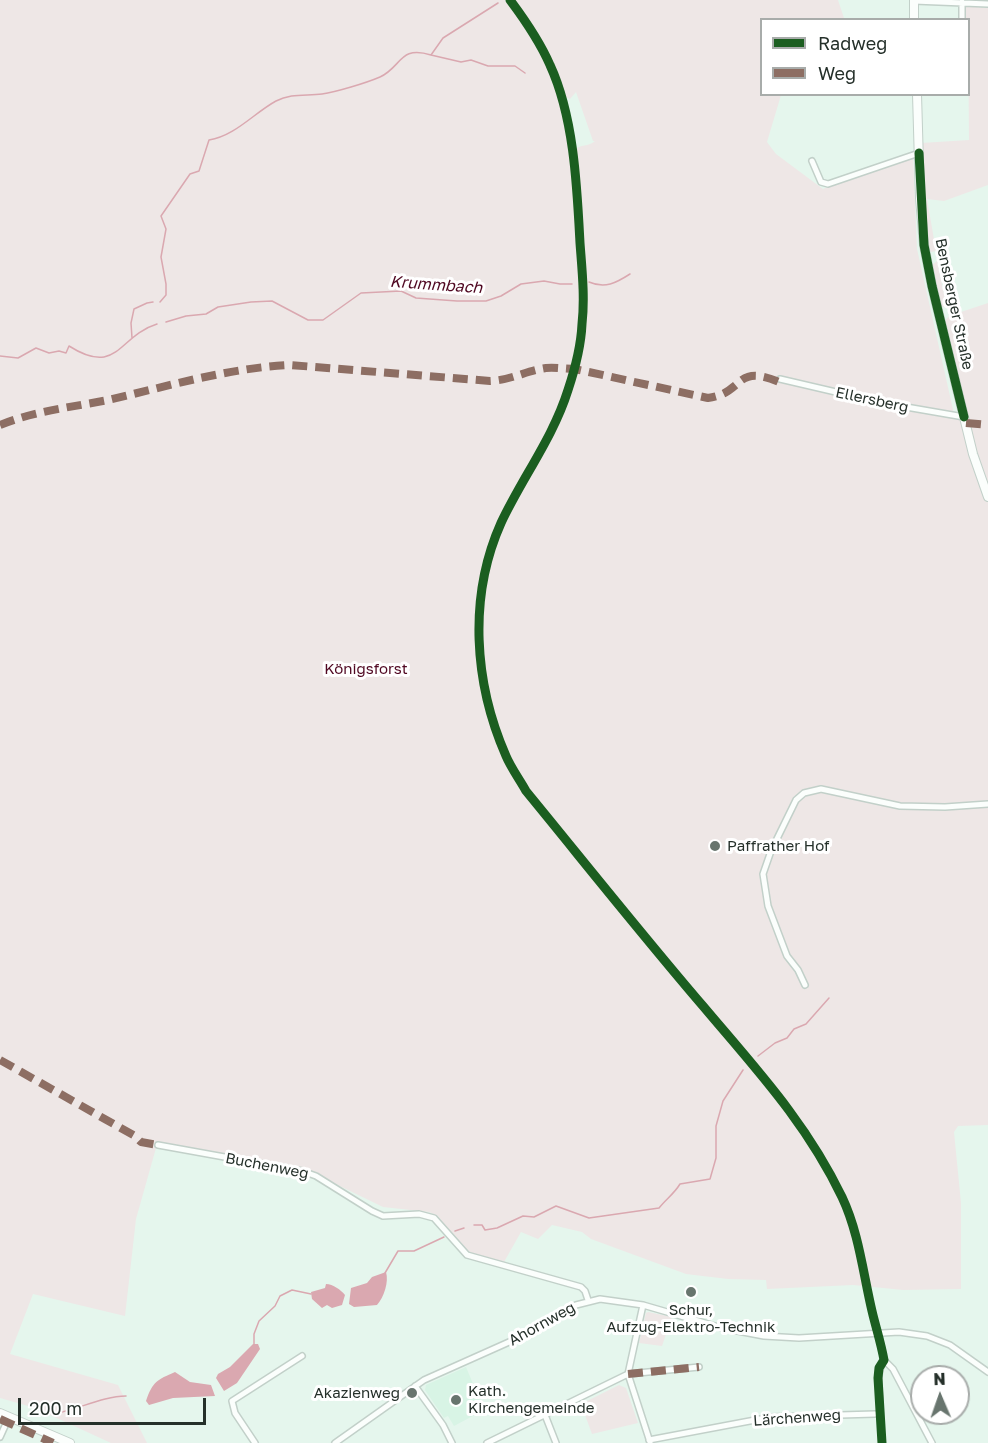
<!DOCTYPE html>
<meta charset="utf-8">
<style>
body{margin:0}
#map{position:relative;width:988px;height:1443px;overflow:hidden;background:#e5f6ed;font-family:"Golos Text",sans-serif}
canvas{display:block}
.legend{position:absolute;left:760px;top:18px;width:210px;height:78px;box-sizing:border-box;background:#fff;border:2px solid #a8acaa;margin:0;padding:8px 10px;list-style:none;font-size:18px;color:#25302a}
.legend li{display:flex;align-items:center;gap:12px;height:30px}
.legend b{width:30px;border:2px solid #a8acaa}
.north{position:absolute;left:910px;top:1365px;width:60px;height:60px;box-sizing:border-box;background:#fff;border:2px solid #a8acaa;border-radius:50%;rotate:358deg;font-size:16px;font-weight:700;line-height:24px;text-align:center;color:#25302a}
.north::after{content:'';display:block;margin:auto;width:21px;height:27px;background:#68756e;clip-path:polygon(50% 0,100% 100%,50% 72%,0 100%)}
.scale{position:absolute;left:18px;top:1398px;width:188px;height:27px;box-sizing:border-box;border:3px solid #25302a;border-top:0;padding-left:8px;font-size:18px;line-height:21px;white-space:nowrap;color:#25302a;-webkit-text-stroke:4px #fff;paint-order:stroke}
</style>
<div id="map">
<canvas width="988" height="1443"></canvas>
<ul class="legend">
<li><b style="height:8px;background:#1b5e20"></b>Radweg</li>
<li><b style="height:8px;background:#8d6e63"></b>Weg</li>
</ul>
<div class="north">N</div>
<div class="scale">200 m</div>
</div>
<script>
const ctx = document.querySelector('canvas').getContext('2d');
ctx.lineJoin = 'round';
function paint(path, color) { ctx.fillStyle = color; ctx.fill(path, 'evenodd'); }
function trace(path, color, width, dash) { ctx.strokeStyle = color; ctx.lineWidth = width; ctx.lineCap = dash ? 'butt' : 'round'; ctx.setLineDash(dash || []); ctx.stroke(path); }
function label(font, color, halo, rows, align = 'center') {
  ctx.font = font + ' "Golos Text",sans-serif'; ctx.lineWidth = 6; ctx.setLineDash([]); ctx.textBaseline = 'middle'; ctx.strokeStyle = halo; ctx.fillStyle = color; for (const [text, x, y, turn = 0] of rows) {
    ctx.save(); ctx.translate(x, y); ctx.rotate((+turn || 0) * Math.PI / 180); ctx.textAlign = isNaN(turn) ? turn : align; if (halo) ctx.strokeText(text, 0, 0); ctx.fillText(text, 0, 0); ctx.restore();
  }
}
const built = new Path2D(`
 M 466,1367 L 484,1410 L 454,1426 L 448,1416 L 444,1418 L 425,1390 L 426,1385 Z`);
const green = new Path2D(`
 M 0,0 L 505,0 L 541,51 L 513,0 L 838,0 L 844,18 L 841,19 L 762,20 L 762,94 L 781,95 L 767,142 L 776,154 L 823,189 L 890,161 L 913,155 L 917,249 L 954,414 L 967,417 L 944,322 L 949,316 L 988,303 L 988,1125 L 958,1126 L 954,1132 L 961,1203 L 961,1289 L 903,1290 L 853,1285 L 767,1289 L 766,1280 L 728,1279 L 686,1274 L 591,1239 L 582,1232 L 552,1225 L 538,1239 L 521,1232 L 504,1262 L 472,1254 L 454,1238 L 438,1216 L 429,1212 L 383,1207 L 315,1174 L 156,1148 L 136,1219 L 125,1316 L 33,1294 L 10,1354 L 118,1385 L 147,1443 L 111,1443 L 35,1408 L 0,1398 ZM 576,92 L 593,141 L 595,141 C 589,147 580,144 574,150 L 559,94 L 570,99 Z
 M 966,6 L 988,8 L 988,185 L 944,201 L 927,199 L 936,251 L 931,252 L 928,248 L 921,143 L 969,140 L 968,20 L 966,19 Z
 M 937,261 L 947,308 L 941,306 L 931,266 Z
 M 648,1312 L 672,1317 L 662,1346 L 639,1343 L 646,1313 Z
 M 619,1385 L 626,1388 L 638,1423 L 592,1434 L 581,1404 Z`);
const water = new Path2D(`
 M 386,1272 C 389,1282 384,1297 377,1305 L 354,1307 L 349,1304 L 351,1288 L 367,1283 L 372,1277 Z
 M 326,1284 C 333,1284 341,1290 345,1295 L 342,1305 L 332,1308 L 327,1305 L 322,1308 L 312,1299 L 311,1292 L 325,1288 Z
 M 253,1344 L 258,1344 L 260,1349 L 237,1383 L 224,1391 L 216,1378 L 218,1374 L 230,1367 Z
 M 175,1372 L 190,1382 L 211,1385 L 215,1396 L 173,1398 L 149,1405 L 146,1401 C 153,1381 157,1380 175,1372 Z`);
const stream = new Path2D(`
 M 431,55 L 461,62 L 471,60 L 488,66 L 515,66 L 525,73
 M 589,282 C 605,289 616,283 630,274
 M 160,302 L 166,295 L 166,284 L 161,257 L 166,229 L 161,216 L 190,174 L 199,171 L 209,140 C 235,136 254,113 276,101 C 291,93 306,96 322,94 C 336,92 366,83 380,77 C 402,67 399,45 431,55 L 443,38 L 498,3
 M 166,322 L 186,316 L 206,314 L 218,307 L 251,302 L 272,301 L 308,320 L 323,320 L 361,293 L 401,291 L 416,298 L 457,301 L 486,301 L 501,296 L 521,284 L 544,281 L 560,284 L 572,284
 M 132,338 L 131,323 L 134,309 L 147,303 L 153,302
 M 0,356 L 18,358 L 36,348 L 49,353 L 59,351 L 66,353 L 69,346 C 118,377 118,336 157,324
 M 758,1056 L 775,1043 L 787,1038 L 794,1029 L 806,1024 L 829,998
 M 474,1225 L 482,1225 L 485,1230 L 497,1228 L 523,1216 L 534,1217 L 556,1206 L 589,1218 L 659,1208 C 666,1199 674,1194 680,1184 L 710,1179 L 716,1158 L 716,1126 L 723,1101 L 743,1070
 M 455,1231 L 464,1228
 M 385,1273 L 398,1251 L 414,1251 L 444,1237
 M 254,1345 L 254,1334 L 259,1321 L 275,1306 L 280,1296 L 292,1290 L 311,1294
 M 62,1412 C 83,1407 105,1396 126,1396`);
const street = new Path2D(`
 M 914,1 L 988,4
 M 962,2 L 962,20
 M 812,161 L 821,182 L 828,184 L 919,153
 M 780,379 L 883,403 L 964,417
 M 805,985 L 798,970 L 787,956 L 768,906 L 763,874 L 771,851 L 796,800 L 804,793 L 821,789 L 900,806 L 945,807 L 988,804
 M 158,1145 L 302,1171 L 316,1176 L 372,1211 L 383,1216 L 419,1214 L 434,1218 L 467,1255 L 581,1287 L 585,1291 L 588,1300
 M 643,1305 L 628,1374 L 650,1442
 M 878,1332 L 884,1360 C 876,1374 879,1388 880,1403
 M 884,1360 L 893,1369 L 932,1443
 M 415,1386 L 443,1425 L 452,1443
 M 545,1415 L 556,1443
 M 0,1437 L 9,1417
 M 649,1440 L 771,1417 L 875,1414
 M 255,1443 L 235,1413 L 232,1401 L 302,1356
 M 335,1443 L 424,1380 L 527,1334 L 576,1305 L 600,1299 L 643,1305 L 722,1328 L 764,1336 L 799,1338 L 899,1332 L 927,1336 L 950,1345 L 988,1372
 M 487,1443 L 628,1374 L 699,1367`);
const secondary = new Path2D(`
 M 914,0 L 914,20
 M 917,94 L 920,198 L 924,245 L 932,286 L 973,454 L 988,497
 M 0,1413 L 70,1443`);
const quiet = new Path2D(`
 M 966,423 L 988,425
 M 0,425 C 34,411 73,407 108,400 C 169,386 228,368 290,365 L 490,381 C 511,380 526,371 546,368 C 555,367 565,369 575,369 L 708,398 C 745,393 734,363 779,382 L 780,379
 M 0,1060 L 135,1136 L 141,1142 L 158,1145
 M 628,1374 L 699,1367
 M 0,1419 L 53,1443`);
const cycleway = new Path2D(`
 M 510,0 C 525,20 540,42 550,65 C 574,117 577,186 580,243 C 582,270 585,297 582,324 C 581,346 575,369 568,390 C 553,438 522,478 501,523 C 468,597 474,683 506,756 C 511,768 520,780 526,791 C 585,863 643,936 703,1006 C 756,1069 806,1122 842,1197 C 859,1233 863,1273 872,1311 C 876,1328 881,1343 884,1360 L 879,1368 L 878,1378 L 882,1443
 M 919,153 L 924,245 L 932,286 L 964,417`);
const markers = [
 [715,846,6,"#68756e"],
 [691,1292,6,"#68756e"],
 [412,1393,6,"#68756e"],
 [456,1400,6,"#68756e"]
];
const streetNames = [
 ["Bensberger Straße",954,304,78],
 ["Ellersberg",872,400,12],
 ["Buchenweg",267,1166,11],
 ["Ahornweg",542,1324,-29],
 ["Lärchenweg",797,1418,-4]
];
const parkNames = [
 ["Königsforst",366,669]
];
const poiNames = [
 ["Paffrather Hof",727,846],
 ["Schur,",691,1310,"center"],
 ["Aufzug-Elektro-Technik",691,1327,"center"],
 ["Kath.",468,1391],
 ["Kirchengemeinde",468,1408],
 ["Akazienweg",400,1393,"right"]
];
const waterNames = [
 ["Krummbach",436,285,4]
];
paint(built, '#d8f4e5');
paint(green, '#eee7e6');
paint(water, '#daa8b0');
trace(stream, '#daa8b0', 1.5);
trace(street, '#c2d0c9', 8);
trace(secondary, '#c2d0c9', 10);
trace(street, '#fbfefc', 5);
trace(secondary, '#fbfefc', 8);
trace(quiet, '#8d6e63', 8, [15, 8]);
trace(cycleway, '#1b5e20', 9);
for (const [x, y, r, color] of markers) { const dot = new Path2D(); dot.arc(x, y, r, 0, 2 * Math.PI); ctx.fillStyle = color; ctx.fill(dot); trace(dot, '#fff', 2); }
label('15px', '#25302a', '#fff', streetNames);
label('15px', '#500822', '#fff', parkNames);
label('15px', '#25302a', '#fff', poiNames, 'left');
label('italic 16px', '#4f0721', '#fff', waterNames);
</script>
